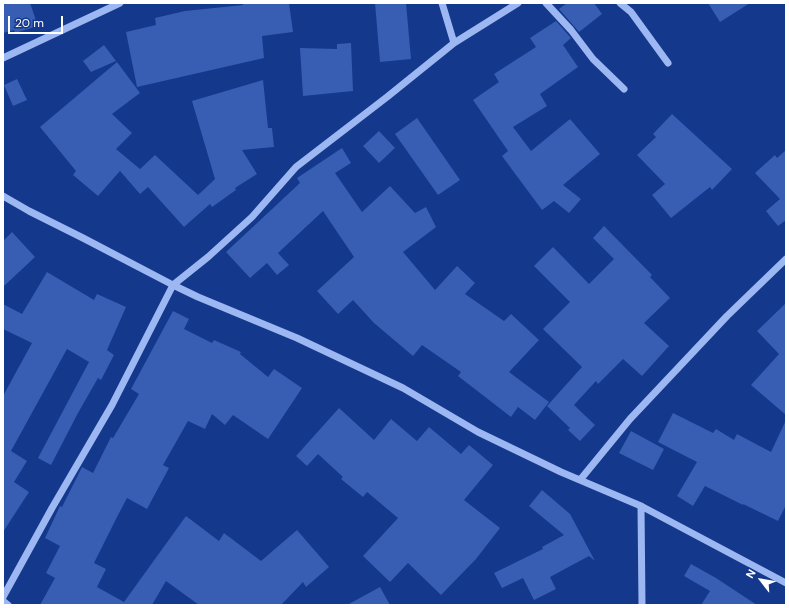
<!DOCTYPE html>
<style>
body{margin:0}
#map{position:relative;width:789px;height:608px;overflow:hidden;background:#13388c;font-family:"DM Sans",sans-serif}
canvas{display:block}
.frame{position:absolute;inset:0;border:4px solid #fff;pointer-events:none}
.north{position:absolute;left:741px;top:560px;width:40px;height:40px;-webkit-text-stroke:3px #13388c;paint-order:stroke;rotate:301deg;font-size:11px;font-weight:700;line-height:16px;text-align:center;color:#fff}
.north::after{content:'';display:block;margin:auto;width:14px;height:18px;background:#fff;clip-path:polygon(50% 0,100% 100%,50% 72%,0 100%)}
.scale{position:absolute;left:8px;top:16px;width:55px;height:18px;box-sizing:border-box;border:2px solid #fff;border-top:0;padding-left:5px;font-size:12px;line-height:14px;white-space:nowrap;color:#fff;-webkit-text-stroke:3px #13388c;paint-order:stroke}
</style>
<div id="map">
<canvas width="789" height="608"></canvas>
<div class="frame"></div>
<div class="north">N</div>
<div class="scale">20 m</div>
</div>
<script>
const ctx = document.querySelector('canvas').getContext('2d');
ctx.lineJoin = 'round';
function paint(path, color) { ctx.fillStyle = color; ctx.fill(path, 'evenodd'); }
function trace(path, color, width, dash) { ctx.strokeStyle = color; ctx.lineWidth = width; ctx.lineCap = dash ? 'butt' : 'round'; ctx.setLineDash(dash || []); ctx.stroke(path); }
const building = new Path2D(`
 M 3,3 L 30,3 L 38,26 L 15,33 L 14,30 L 3,33 Z
 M 243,3 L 289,3 L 293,32 L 262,36 L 264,58 L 137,87 L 126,32 L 156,25 L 155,18 L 185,11 L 243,5 Z
 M 375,3 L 406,3 L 411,59 L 380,62 Z
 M 567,3 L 594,3 L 602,14 L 579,32 L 559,9 Z
 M 708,3 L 750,3 L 720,22 Z
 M 556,21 L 571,38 L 563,45 L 578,67 L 540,94 L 547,106 L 513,127 L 531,151 L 570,119 L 600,154 L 563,185 L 581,199 L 569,213 L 554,201 L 542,210 L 502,156 L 508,151 L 473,100 L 499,82 L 494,74 L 536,47 L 530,38 Z
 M 351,43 L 353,91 L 303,96 L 300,48 L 337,49 L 337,44 Z
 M 104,45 L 116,61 L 91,72 L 83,61 Z
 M 117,62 L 140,93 L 112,114 L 132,133 L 116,149 L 140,169 L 155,155 L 198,195 L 215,179 L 192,101 L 263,80 L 268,128 L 272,128 L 274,147 L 242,150 L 257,174 L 235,188 L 236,190 L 212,207 L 210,204 L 184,227 L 148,187 L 140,194 L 120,171 L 98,196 L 73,175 L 76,171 L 40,127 Z
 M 17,79 L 27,100 L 13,106 L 4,85 Z
 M 672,114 L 732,169 L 712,190 L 710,187 L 671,218 L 652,195 L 665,184 L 637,155 L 656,137 L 653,134 Z
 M 417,118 L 460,180 L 438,195 L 395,134 Z
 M 379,131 L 395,148 L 379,163 L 363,146 Z
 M 342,148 L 351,163 L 335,173 L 362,212 L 390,186 L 415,213 L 426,207 L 436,227 L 403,252 L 435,290 L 457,266 L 475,283 L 465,294 L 504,321 L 511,314 L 539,340 L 509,372 L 549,402 L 535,420 L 518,407 L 511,417 L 458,376 L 461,372 L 422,345 L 413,356 L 374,323 L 353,300 L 338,314 L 317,291 L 354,257 L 323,211 L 278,253 L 289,265 L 277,275 L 267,263 L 250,278 L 226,252 L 300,183 L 297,178 Z
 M 786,150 L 786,220 L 778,226 L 766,211 L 780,199 L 755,173 L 775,155 L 777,158 Z
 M 604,226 L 652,275 L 650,277 L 670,298 L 644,323 L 669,346 L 642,376 L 623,359 L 598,384 L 596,381 L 574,405 L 595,425 L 580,441 L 568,430 L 570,428 L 547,406 L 582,367 L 543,329 L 570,302 L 534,266 L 553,247 L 589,284 L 614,259 L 593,238 Z
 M 12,232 L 35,257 L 3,287 L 3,241 Z
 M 47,272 L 94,300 L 97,294 L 126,307 L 107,350 L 114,355 L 101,380 L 98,378 L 78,413 L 51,465 L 38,458 L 89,362 L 67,349 L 11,451 L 27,461 L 14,482 L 29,492 L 3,532 L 3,396 L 32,343 L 3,329 L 3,304 L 22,314 Z
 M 786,303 L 786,415 L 751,385 L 779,354 L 757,331 Z
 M 173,311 L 189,319 L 184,329 L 212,343 L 214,340 L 241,352 L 240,354 L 268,377 L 274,369 L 302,388 L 268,439 L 233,415 L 225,425 L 212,414 L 205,429 L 188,421 L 163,465 L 169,468 L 147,509 L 127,498 L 117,517 L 94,563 L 106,569 L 97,587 L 124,602 L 186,516 L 219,541 L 224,533 L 261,561 L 297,530 L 329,567 L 306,587 L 303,582 L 281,605 L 199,605 L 166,581 L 152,605 L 40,605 L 55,578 L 46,573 L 60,546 L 45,538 L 60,506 L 62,507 L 82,467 L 93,473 L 111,437 L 113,438 L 139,394 L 131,389 Z
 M 339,408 L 374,440 L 391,419 L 417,441 L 429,427 L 461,454 L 469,445 L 493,465 L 464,500 L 500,528 L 476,559 L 441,595 L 408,563 L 390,582 L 363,556 L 398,518 L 367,492 L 363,497 L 341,479 L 343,477 L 318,454 L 307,466 L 296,456 Z
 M 673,413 L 713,433 L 716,429 L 734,440 L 737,434 L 771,452 L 786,420 L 786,505 L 778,521 L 743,504 L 743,505 L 705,486 L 693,506 L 677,496 L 697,462 L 658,442 Z
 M 631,431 L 664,449 L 653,470 L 619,453 Z
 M 542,490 L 570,514 L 595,561 L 589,556 L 550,577 L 556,589 L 534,600 L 523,578 L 502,588 L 494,573 L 543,549 L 542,547 L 564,535 L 529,506 Z
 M 691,564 L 716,578 L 757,605 L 701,605 L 710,591 L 684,576 Z
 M 380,587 L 390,605 L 347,605 Z`);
const minor = new Path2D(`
 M 442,3 L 454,43
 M 546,3 L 571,30 L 593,59 L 624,89
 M 620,3 L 631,12 L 668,63
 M 3,58 L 120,3
 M 3,196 L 29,211 L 83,238 L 173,285 L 198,297 L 297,338 L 403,388 L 478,432 L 561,472 L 641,506 L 786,583
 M 580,480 L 630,419 L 727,316 L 786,259
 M 641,506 L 642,605
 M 3,597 L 52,508 L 112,405 L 173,285 L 208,257 L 252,217 L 296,167 L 387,97 L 454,43 L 518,3
 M 3,601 L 8,605`);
paint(building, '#375eb3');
trace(minor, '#9cb7f1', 7);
</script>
